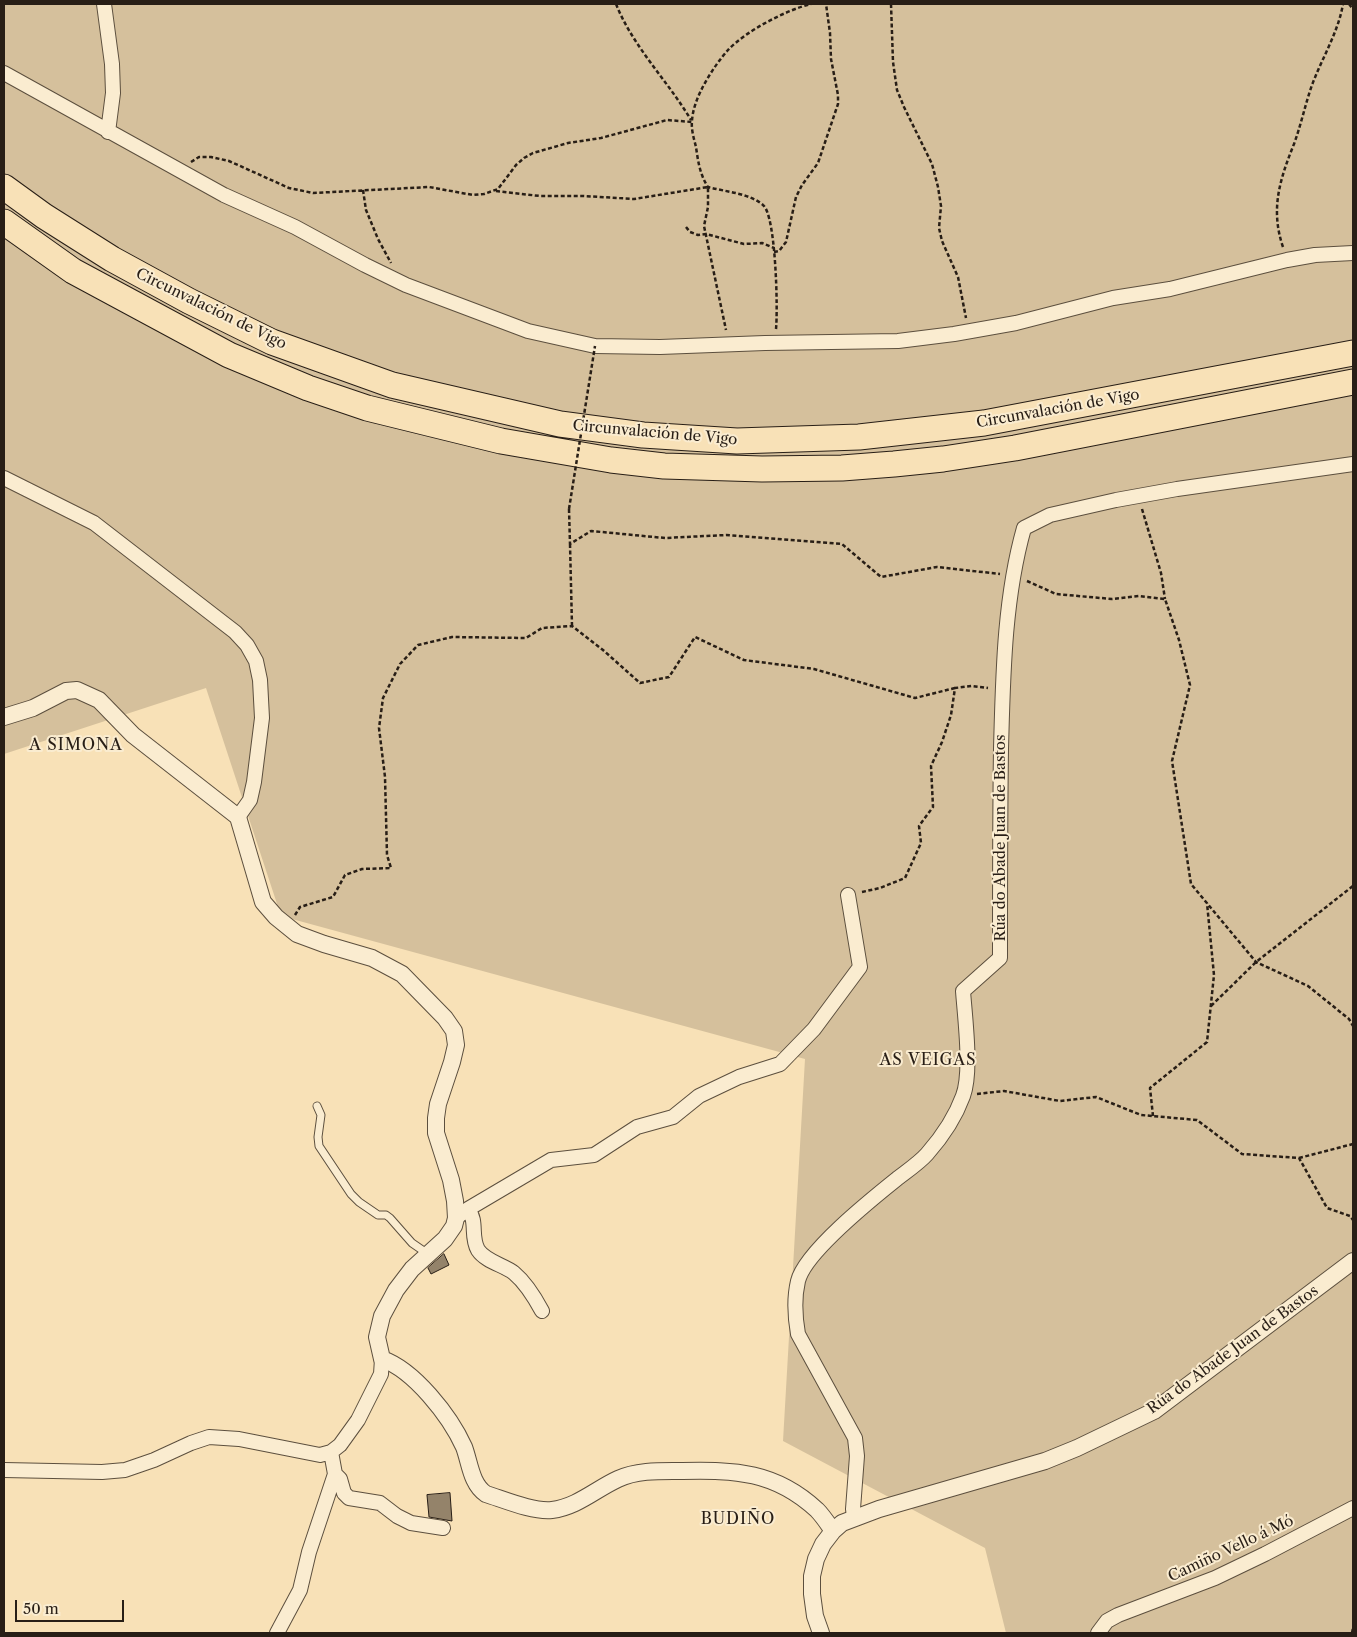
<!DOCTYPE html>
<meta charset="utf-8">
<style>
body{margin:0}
#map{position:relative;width:1357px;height:1637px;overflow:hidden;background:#f8e1b7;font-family:"Libre Caslon Text",serif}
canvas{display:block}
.frame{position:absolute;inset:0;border:5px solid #281e16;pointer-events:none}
.scale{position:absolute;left:15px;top:1600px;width:109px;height:22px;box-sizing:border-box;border:2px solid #281e16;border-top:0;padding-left:6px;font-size:15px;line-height:18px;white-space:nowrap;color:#281e16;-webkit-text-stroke:4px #faecd0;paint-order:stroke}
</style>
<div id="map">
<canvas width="1357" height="1637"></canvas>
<div class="frame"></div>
<div class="scale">50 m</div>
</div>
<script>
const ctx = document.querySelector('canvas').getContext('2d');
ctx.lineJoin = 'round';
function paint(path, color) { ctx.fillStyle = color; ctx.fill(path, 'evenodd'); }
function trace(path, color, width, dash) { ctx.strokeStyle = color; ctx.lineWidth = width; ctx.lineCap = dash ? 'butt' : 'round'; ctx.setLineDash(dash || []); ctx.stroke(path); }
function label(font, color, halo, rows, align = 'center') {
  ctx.font = font + ' "Libre Caslon Text",serif'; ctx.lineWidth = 4; ctx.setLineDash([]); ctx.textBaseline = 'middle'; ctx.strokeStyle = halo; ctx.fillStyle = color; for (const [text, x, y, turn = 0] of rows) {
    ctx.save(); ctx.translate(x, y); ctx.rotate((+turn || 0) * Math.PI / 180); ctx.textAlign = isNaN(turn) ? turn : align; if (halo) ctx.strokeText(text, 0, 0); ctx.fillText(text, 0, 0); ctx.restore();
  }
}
const green = new Path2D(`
 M 4,4 L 1353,4 L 1353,1633 L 1006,1633 L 985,1548 L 783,1441 L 805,1059 L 281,916 L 206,688 L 4,754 Z`);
const building = new Path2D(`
 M 444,1254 L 449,1265 L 431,1274 L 428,1268 Z
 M 450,1493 L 452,1521 L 429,1517 L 427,1495 Z`);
const path = new Path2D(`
 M 616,4 C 633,47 668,81 691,120
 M 891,4 L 893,62 L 897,90 L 904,107 L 932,164 L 938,187 L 941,206 L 939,228 L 942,241 L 958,277 L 966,318
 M 1349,4 L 1353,9
 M 191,162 L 199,157 L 211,157 L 229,161 L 289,188 L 313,193 L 429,187 L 473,195 L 484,194 L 498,189 L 516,165 L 524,158 L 533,153 L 568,143 L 601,138 L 667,120 L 692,122
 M 363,190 L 366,210 L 378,239 L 391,263
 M 496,191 L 540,196 L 583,196 L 634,199 L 708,187 L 708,207 L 704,226 L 726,330
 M 686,227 L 690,232 L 698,235 L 706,234 L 744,244 L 762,243 L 774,248
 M 1283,247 C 1270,209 1280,179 1294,144 C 1301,125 1305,105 1312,85 C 1322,58 1338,33 1343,4
 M 774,252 L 779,251 L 786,242 L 796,197 L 802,185 L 818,163 L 838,104 L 838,95 L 831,59 L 830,33 L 826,4
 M 776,329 C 778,310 776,215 763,205 C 749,193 726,192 708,187 C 700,175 698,161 696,147 C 694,139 691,129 692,121 C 693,98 713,67 728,50 C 746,31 786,10 811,4
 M 569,509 L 570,544 L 591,531 L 665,538 L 726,535 L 842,544 L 881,577 L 937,567 L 1000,574
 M 1142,509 L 1161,573 L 1165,599
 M 570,544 L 572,626
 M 1027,581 L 1056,594 L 1112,599 L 1139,596 L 1165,599 L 1179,640 L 1190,685 L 1172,761 L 1191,884 L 1256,962 L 1308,986 L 1349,1019 L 1353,1026
 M 862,892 L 880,888 L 905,878 L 921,843 L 919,826 L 933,807 L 931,766 L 942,742 L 951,715 L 955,688 L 972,686 L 988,688
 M 295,915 L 300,907 L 333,897 L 345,875 L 362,869 L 391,868 L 387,855 L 385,777 L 379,728 L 383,698 L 400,664 L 418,645 L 452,637 L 526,638 L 542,628 L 572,626 L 603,650 L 640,683 L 669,677 L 695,637 L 744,660 L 814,669 L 915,698 L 955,688
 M 1211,1006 L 1256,962 L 1353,886
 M 977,1094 L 1004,1091 L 1060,1101 L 1096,1097 L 1141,1115 L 1197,1120 L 1242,1154 L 1299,1158 L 1327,1208 L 1350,1216 L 1353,1220
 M 1153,1116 L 1150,1088 L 1207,1042 L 1214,975 L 1207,903
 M 1299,1158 L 1353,1144
 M 1352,1633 L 1353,1628`);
const service = new Path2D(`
 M 317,1106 L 321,1115 L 318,1137 L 319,1146 L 351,1194 L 359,1202 L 378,1215 L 386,1215 L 390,1218 L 412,1243 L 428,1254`);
const minor = new Path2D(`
 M 104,4 L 112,64 L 113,93 L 108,132
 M 4,73 L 224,195 L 295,227 L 365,265 L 406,285 L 528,331 L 595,346 L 660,347 L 765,343 L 898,341 L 954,334 L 1016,323 L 1113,298 L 1170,289 L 1287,260 L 1315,255 L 1353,253
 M 4,478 L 94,523 L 235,632 L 247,645 L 256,661 L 260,680 L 262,718 L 254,782 L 250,800 L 238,817
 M 468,1209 C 478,1222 470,1236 478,1250 C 486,1262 504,1265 514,1273 C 526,1283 535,1298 542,1311
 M 456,1218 L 468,1209 L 551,1160 L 594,1155 L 637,1127 L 673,1117 L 699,1096 L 739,1077 L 780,1064 L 814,1029 L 860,967 L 848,895
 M 4,1470 L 102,1472 L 125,1470 L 154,1460 L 191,1443 L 209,1437 L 239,1439 L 320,1455 L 331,1452 L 340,1445 L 358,1420 L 381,1374 L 382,1359
 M 335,1474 L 340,1479 L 344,1493 L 349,1498 L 380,1503 L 397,1516 L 411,1523 L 443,1528
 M 854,1517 L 853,1509 L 857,1456 L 855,1438 L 798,1334 C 795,1317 794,1298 798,1281 C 805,1252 873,1198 898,1178 C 907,1171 919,1163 927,1154 C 942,1137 955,1118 963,1096 C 972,1072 965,1018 963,991 L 1000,958 C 1000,889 1000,819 1001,749 C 1003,676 1004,599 1024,528 L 1050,515 L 1116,500 L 1177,489 L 1353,464
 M 277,1633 L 300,1590 L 309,1552 L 335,1474 L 331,1452
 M 1098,1633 L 1107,1621 L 1118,1615 L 1215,1578 L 1265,1554 L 1353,1508`);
const tertiary = new Path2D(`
 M 4,717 L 33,708 L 66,691 L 77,690 L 99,700 L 133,735 L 238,817 L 263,902 L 276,917 L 297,934 L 324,944 L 372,958 L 402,974 L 445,1018 L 454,1031 L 456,1045 L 452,1062 L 438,1104 L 436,1118 L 436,1133 L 451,1180 L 455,1201 L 456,1218 L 454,1226 L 445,1239 L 412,1269 L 396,1290 L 382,1316 L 377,1337 L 382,1359 C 414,1370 450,1416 464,1447 C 470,1463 471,1484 486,1494 C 505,1500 533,1512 552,1510 C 577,1507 596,1489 618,1479 C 637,1470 661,1471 682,1471 C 735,1470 775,1471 817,1510 C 823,1516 828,1524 833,1531
 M 821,1633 L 815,1616 L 812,1594 L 812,1576 L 816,1559 L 823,1544 L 833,1531 L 842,1523 L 879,1509 L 1045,1461 L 1077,1448 L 1154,1411 L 1353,1261`);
const motorway = new Path2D(`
 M 4,187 L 44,216 L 112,259 L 189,301 L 272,342 L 392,385 L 560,424 L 643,435 L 737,441 L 859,437 L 984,423 L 1353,353
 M 4,222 L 73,271 L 229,355 L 308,388 L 367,408 L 501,441 L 611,460 L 664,466 L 762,469 L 842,468 L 894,464 L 943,459 L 1015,448 L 1353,382`);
const pathBridge = new Path2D(`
 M 569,509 L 595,346`);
const streetNames = [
 ["Circunvalación de Vigo",211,309,26],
 ["Circunvalación de Vigo",1058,409,-10],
 ["Circunvalación de Vigo",655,433,5],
 ["Rúa do Abade Juan de Bastos",1001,838,-90],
 ["Rúa do Abade Juan de Bastos",1233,1350,-36],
 ["Camiño Vello á Mó",1231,1549,-25]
];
const neighbourhoodNames = [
 ["A SIMONA",76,745],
 ["AS VEIGAS",928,1060],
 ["BUDIÑO",738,1519]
];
paint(green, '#d5c09c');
paint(building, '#94836a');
trace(building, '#281e16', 1);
trace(service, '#5c4f3e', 9);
trace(minor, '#5c4f3e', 16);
trace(tertiary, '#5c4f3e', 18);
trace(motorway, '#281e16', 27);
trace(path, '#281e16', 2.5, [4, 2.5]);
trace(service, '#faecd0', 7);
trace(minor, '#faecd0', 14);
trace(tertiary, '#faecd0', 16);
trace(motorway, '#f8e1b7', 25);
trace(pathBridge, '#281e16', 2.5, [4, 2.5]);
label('15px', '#281e16', '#faecd0', streetNames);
ctx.letterSpacing = '1px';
label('16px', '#281e16', '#faecd0', neighbourhoodNames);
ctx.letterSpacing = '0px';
</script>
